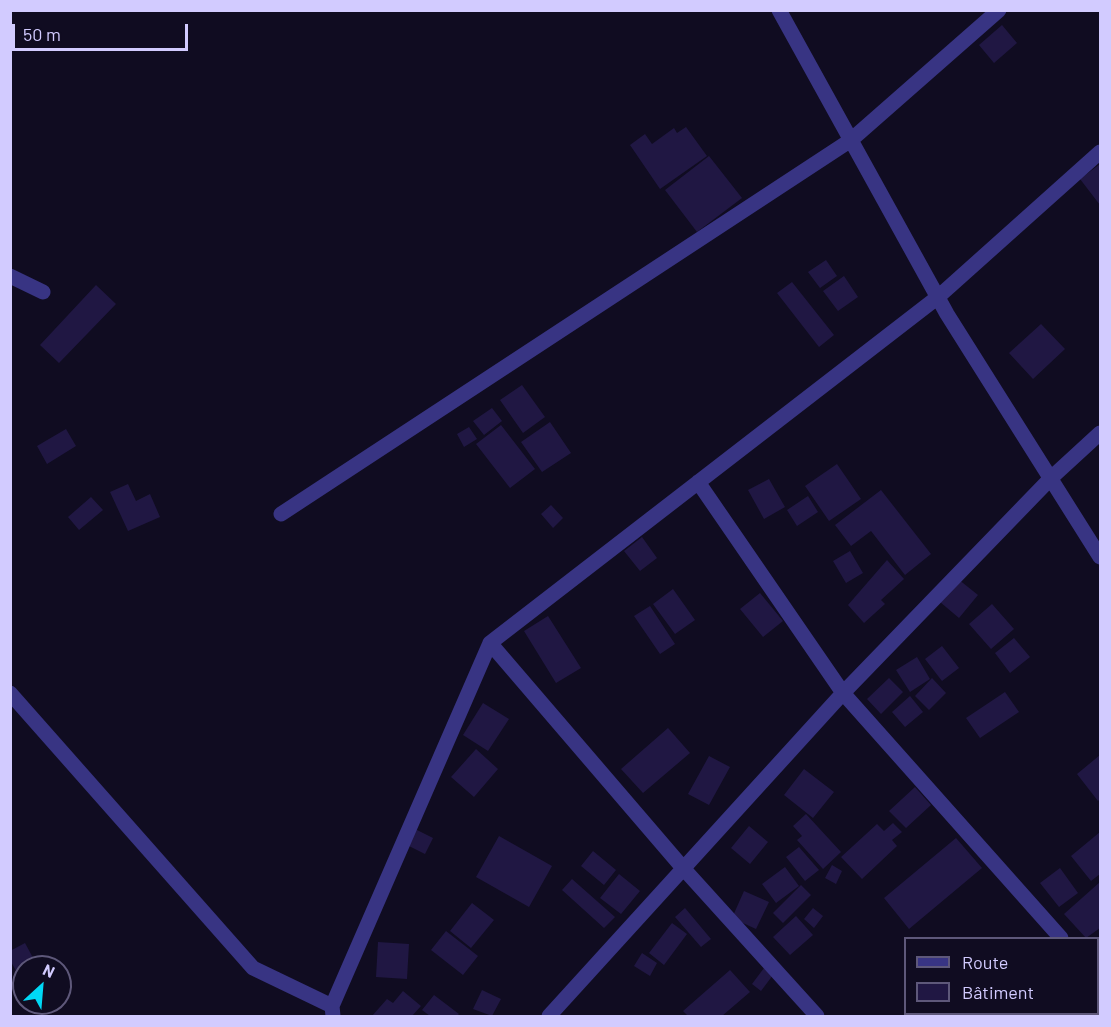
<!DOCTYPE html>
<meta charset="utf-8">
<style>
body{margin:0}
#map{position:relative;width:1111px;height:1027px;overflow:hidden;background:#100c21;font-family:Barlow,sans-serif}
canvas{display:block}
.frame{position:absolute;inset:0;border:12px solid #d2cbff;pointer-events:none}
.legend{position:absolute;left:904px;top:937px;width:195px;height:78px;box-sizing:border-box;background:#100c21;border:2px solid #5e587a;margin:0;padding:8px 10px;list-style:none;font-size:18px;color:#d2cbff}
.legend li{display:flex;align-items:center;gap:12px;height:30px}
.legend b{width:30px;border:2px solid #5e587a}
.north{position:absolute;left:12px;top:955px;width:60px;height:60px;box-sizing:border-box;background:#100c21;border:2px solid #5e587a;border-radius:50%;rotate:26deg;font-size:16px;font-weight:700;line-height:24px;text-align:center;color:#d2cbff}
.north::after{content:'';display:block;margin:auto;width:21px;height:27px;background:#00d8f6;clip-path:polygon(50% 0,100% 100%,50% 72%,0 100%)}
.scale{position:absolute;left:12px;top:24px;width:176px;height:27px;box-sizing:border-box;border:3px solid #d2cbff;border-top:0;padding-left:8px;font-size:18px;line-height:21px;white-space:nowrap;color:#d2cbff;-webkit-text-stroke:4px #100c21;paint-order:stroke}
</style>
<div id="map">
<canvas width="1111" height="1027"></canvas>
<div class="frame"></div>
<ul class="legend">
<li><b style="height:8px;background:#383483"></b>Route</li>
<li><b style="height:16px;background:#201743"></b>Bâtiment</li>
</ul>
<div class="north">N</div>
<div class="scale">50 m</div>
</div>
<script>
const ctx = document.querySelector('canvas').getContext('2d');
ctx.lineJoin = 'round';
function paint(path, color) { ctx.fillStyle = color; ctx.fill(path, 'evenodd'); }
function trace(path, color, width, dash) { ctx.strokeStyle = color; ctx.lineWidth = width; ctx.lineCap = dash ? 'butt' : 'round'; ctx.setLineDash(dash || []); ctx.stroke(path); }
const building = new Path2D(`
 M 1002,25 L 1017,43 L 994,63 L 979,45 Z
 M 686,127 L 707,156 L 660,189 L 630,145 L 645,134 L 652,144 L 674,128 L 677,133 Z
 M 709,156 L 742,198 L 697,232 L 665,190 Z
 M 1100,164 L 1100,205 L 1080,179 Z
 M 826,260 L 837,276 L 820,288 L 808,272 Z
 M 844,276 L 858,297 L 838,311 L 823,291 Z
 M 792,282 L 834,335 L 819,347 L 777,293 Z
 M 96,285 L 116,304 L 59,363 L 40,345 Z
 M 1041,324 L 1065,349 L 1033,379 L 1009,353 Z
 M 522,385 L 545,417 L 523,433 L 500,400 Z
 M 492,408 L 502,421 L 484,435 L 473,421 Z
 M 550,422 L 571,453 L 542,472 L 521,442 Z
 M 501,425 L 535,469 L 510,488 L 476,444 Z
 M 469,427 L 477,439 L 464,447 L 457,434 Z
 M 66,429 L 76,446 L 47,464 L 37,446 Z
 M 837,464 L 861,499 L 829,521 L 805,486 Z
 M 769,479 L 785,507 L 764,519 L 748,490 Z
 M 128,484 L 136,501 L 150,494 L 160,517 L 128,531 L 110,492 Z
 M 881,490 L 931,554 L 905,575 L 871,531 L 851,546 L 835,525 Z
 M 808,496 L 818,512 L 797,526 L 787,510 Z
 M 91,497 L 103,510 L 79,530 L 68,517 Z
 M 551,505 L 563,518 L 553,528 L 541,514 Z
 M 642,537 L 657,558 L 640,571 L 624,551 Z
 M 850,551 L 863,573 L 846,583 L 833,561 Z
 M 887,560 L 904,579 L 881,600 L 885,604 L 864,623 L 848,605 Z
 M 958,579 L 978,595 L 959,618 L 940,602 Z
 M 673,589 L 695,620 L 675,634 L 653,604 Z
 M 760,593 L 783,621 L 763,637 L 740,609 Z
 M 992,604 L 1014,629 L 991,649 L 969,624 Z
 M 650,606 L 675,644 L 660,654 L 634,616 Z
 M 548,616 L 581,668 L 556,683 L 524,631 Z
 M 1014,638 L 1030,657 L 1010,673 L 995,653 Z
 M 942,646 L 959,668 L 942,681 L 925,659 Z
 M 917,657 L 930,679 L 910,692 L 896,670 Z
 M 889,678 L 903,692 L 881,714 L 867,699 Z
 M 932,678 L 946,693 L 929,710 L 915,696 Z
 M 1005,692 L 1019,712 L 980,738 L 966,718 Z
 M 910,696 L 923,712 L 905,727 L 892,712 Z
 M 483,703 L 509,719 L 488,751 L 463,735 Z
 M 668,728 L 690,753 L 643,793 L 621,769 Z
 M 476,749 L 498,769 L 474,797 L 451,777 Z
 M 1100,755 L 1100,799 L 1098,801 L 1077,774 Z
 M 709,756 L 730,767 L 709,805 L 688,794 Z
 M 804,769 L 834,792 L 813,818 L 784,795 Z
 M 915,787 L 931,805 L 906,828 L 889,811 Z
 M 806,814 L 841,852 L 823,869 L 797,840 L 802,836 L 793,826 Z
 M 893,823 L 902,832 L 892,840 L 897,846 L 862,879 L 841,857 L 877,824 L 884,831 Z
 M 749,826 L 768,842 L 750,864 L 731,848 Z
 M 415,829 L 433,838 L 425,854 L 407,845 Z
 M 1100,832 L 1100,874 L 1091,881 L 1071,856 Z
 M 499,836 L 552,866 L 529,907 L 476,877 Z
 M 956,838 L 982,868 L 909,929 L 884,898 Z
 M 799,847 L 819,870 L 805,881 L 786,857 Z
 M 593,851 L 616,870 L 604,885 L 581,866 Z
 M 832,865 L 842,871 L 836,884 L 825,878 Z
 M 785,867 L 799,886 L 776,903 L 762,884 Z
 M 1060,868 L 1078,893 L 1059,907 L 1040,883 Z
 M 619,874 L 640,891 L 621,914 L 600,898 Z
 M 572,879 L 615,917 L 604,928 L 562,890 Z
 M 1100,882 L 1100,928 L 1086,938 L 1064,914 Z
 M 801,885 L 811,895 L 783,923 L 773,913 Z
 M 744,891 L 769,902 L 756,929 L 732,918 Z
 M 472,903 L 494,920 L 471,948 L 450,931 Z
 M 685,908 L 711,939 L 701,947 L 675,917 Z
 M 813,908 L 823,916 L 814,928 L 804,919 Z
 M 796,916 L 813,935 L 790,955 L 773,937 Z
 M 672,923 L 687,934 L 664,965 L 649,953 Z
 M 446,931 L 478,956 L 463,975 L 431,950 Z
 M 378,942 L 409,944 L 407,979 L 376,977 Z
 M 25,943 L 38,967 L 24,967 L 24,985 L 10,960 L 10,951 Z
 M 642,953 L 657,963 L 650,976 L 634,966 Z
 M 764,968 L 773,975 L 761,991 L 752,984 Z
 M 730,970 L 750,992 L 722,1016 L 688,1016 L 683,1011 Z
 M 482,990 L 501,999 L 492,1016 L 473,1009 Z
 M 403,991 L 421,1006 L 412,1016 L 372,1016 L 387,999 L 393,1003 Z
 M 434,995 L 459,1014 L 457,1016 L 430,1016 L 422,1010 Z`);
const minor = new Path2D(`
 M 779,10 L 947,314 L 1100,557
 M 10,276 L 43,292
 M 698,482 L 843,693 L 1061,938
 M 281,514 L 851,140 L 999,10
 M 490,643 L 683,868 L 817,1016
 M 10,693 L 253,968 L 332,1006
 M 1098,979 L 1100,982
 M 333,1016 L 332,1006 L 490,643 L 938,297 L 1100,152
 M 549,1016 L 843,693 L 1051,478 L 1100,433`);
paint(building, '#201743');
trace(minor, '#383483', 15);
</script>
